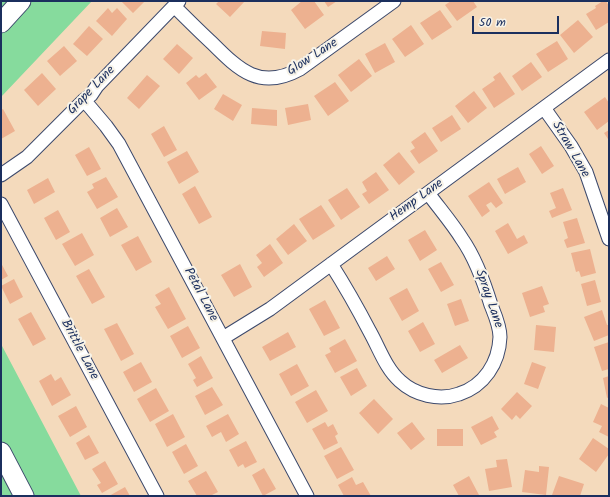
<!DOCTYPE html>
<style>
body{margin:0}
#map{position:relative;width:610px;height:497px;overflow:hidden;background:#f4dabc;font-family:Kalam,sans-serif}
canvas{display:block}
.frame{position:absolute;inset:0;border:2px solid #1b2f5e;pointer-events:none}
.scale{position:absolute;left:472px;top:16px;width:87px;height:18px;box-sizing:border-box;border:2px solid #1b2f5e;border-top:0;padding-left:5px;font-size:12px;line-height:14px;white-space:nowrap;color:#1b2f5e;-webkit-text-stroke:3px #f7f3e8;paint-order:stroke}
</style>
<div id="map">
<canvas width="610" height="497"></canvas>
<div class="frame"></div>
<div class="scale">50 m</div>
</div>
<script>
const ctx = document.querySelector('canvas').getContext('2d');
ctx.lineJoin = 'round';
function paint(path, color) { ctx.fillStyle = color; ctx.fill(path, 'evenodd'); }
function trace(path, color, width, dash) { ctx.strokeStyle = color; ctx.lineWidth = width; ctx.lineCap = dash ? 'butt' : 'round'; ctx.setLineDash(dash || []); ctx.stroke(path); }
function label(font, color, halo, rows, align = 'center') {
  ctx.font = font + ' Kalam,sans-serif'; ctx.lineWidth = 4; ctx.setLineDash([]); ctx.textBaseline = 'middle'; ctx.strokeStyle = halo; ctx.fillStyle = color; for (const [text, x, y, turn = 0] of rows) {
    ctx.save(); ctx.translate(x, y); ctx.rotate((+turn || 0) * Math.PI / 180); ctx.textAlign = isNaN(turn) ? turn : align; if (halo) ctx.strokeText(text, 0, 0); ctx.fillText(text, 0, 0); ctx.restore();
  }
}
const green = new Path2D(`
 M 1,1 L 92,1 L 1,97 Z
 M 1,344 L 81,496 L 1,496 Z`);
const building = new Path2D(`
 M 121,1 L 145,1 L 133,13 Z
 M 219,1 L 245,1 L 230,17 L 216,4 Z
 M 302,1 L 314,1 L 324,15 L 305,29 L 291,10 Z
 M 324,1 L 337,1 L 328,7 Z
 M 451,1 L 473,1 L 477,7 L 457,21 L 445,5 Z
 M 603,1 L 606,1 L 609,6 L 609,22 L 596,30 L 586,14 L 596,8 L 595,6 Z
 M 108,8 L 112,13 L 117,8 L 127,19 L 112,36 L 96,21 Z
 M 440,10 L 452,27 L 432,40 L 420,23 Z
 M 578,20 L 593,37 L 574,53 L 560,35 Z
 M 411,25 L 424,44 L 405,57 L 392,39 Z
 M 89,26 L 103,39 L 87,56 L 73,44 Z
 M 262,31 L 286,33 L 285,49 L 260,46 Z
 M 557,41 L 568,59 L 548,72 L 536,54 Z
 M 385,43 L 395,62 L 375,73 L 365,54 Z
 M 177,44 L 193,58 L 179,74 L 163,59 Z
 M 64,46 L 77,61 L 60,76 L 47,61 Z
 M 359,59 L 372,76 L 351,92 L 338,75 Z
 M 531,62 L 542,77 L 522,91 L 512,76 Z
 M 500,72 L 515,94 L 494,108 L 482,89 L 495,80 L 493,77 Z
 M 42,73 L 56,89 L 38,106 L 24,90 Z
 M 206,73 L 217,87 L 199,100 L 186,83 L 196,75 L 199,78 Z
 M 147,75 L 160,86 L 139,109 L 127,98 Z
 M 335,82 L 349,101 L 328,116 L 314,96 Z
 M 474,91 L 487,108 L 468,123 L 455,106 Z
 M 223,94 L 242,105 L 233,121 L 214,109 Z
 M 605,97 L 609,103 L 609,121 L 597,130 L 584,112 Z
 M 308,104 L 311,120 L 288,125 L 285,108 Z
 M 252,108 L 277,110 L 277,126 L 251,124 Z
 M 3,109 L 15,131 L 1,139 L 1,110 Z
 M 452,115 L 461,129 L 441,142 L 432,128 Z
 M 164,126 L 177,150 L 164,157 L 151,134 Z
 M 609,130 L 609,138 L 608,139 L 604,133 Z
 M 425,132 L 438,151 L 419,164 L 410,151 L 415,148 L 411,142 Z
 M 541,146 L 554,166 L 542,174 L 529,154 Z
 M 89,147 L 101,169 L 87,176 L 75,155 Z
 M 187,151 L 199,172 L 179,184 L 167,162 Z
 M 399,152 L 415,172 L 399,185 L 383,165 Z
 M 518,167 L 526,182 L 505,194 L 497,179 Z
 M 376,172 L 389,190 L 369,204 L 362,194 L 367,191 L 362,182 Z
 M 106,177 L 118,197 L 97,209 L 87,192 L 94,188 L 92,184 Z
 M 48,178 L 55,192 L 34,204 L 27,190 Z
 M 489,182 L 503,203 L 496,208 L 491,202 L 486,205 L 490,211 L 482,217 L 468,196 Z
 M 195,186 L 212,217 L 199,224 L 182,194 Z
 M 347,188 L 360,207 L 341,220 L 328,200 Z
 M 563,188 L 572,210 L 552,218 L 549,211 L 556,208 L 550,193 Z
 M 321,205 L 335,226 L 313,240 L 299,219 Z
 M 117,208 L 128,227 L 110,237 L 100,218 Z
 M 58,210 L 70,232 L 56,240 L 44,218 Z
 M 577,218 L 585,243 L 567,248 L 564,240 L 568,238 L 563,222 Z
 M 508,223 L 517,239 L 524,235 L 528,243 L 508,254 L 495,231 Z
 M 294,224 L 307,241 L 288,255 L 276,239 Z
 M 425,230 L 437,250 L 420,261 L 408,240 Z
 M 82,233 L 94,255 L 75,266 L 62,244 Z
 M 138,236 L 152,262 L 136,271 L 121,245 Z
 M 270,244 L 283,263 L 264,277 L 257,267 L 262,263 L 256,255 Z
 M 590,249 L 596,273 L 581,277 L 579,271 L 576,272 L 571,253 Z
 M 387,256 L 395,269 L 376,281 L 368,268 Z
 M 441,262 L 454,285 L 441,292 L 428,269 Z
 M 1,263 L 8,276 L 1,280 Z
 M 240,264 L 252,287 L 234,297 L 221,275 Z
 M 89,269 L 105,297 L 92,304 L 76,276 Z
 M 14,279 L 23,297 L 10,304 L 1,286 Z
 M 595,280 L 601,302 L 587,306 L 581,284 Z
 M 542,286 L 549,304 L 543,306 L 545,312 L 530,317 L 522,293 Z
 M 169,287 L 186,319 L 168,329 L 155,307 L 161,304 L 155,295 Z
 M 407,288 L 419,311 L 402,321 L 389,298 Z
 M 461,299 L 469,321 L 455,326 L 447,304 Z
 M 325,300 L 340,328 L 324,336 L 309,309 Z
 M 602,310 L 607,325 L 609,325 L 609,335 L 594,341 L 584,317 Z
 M 31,312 L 46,339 L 33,346 L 18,319 Z
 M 423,322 L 435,344 L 420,352 L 408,331 Z
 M 117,323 L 134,354 L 121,361 L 104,329 Z
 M 536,325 L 556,327 L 554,352 L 534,350 Z
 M 188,326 L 200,348 L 182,358 L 170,336 Z
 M 288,332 L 296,347 L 270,361 L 262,347 Z
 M 345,339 L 357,361 L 335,373 L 325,355 L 331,352 L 329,348 Z
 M 609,342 L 609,369 L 602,371 L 594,347 Z
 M 460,345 L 468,358 L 442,373 L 434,360 Z
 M 201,356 L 213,378 L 197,387 L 193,380 L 196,378 L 188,364 Z
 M 141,362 L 152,382 L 134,392 L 123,372 Z
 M 532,362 L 546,367 L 538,389 L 524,384 Z
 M 297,364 L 309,386 L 291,396 L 279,374 Z
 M 357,368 L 367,386 L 351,396 L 340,377 Z
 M 51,374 L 55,381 L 61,377 L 71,395 L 52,406 L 39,381 Z
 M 609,376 L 609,397 L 607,398 L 603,378 Z
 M 212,387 L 223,405 L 205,415 L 195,396 Z
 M 156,388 L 169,411 L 150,422 L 137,399 Z
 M 316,390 L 328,411 L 307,423 L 295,402 Z
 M 517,392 L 532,406 L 520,419 L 516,415 L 512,420 L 501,409 Z
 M 374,399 L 393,419 L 378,434 L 359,413 Z
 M 601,404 L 609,408 L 609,437 L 599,432 L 602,426 L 593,422 Z
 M 76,406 L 87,427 L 70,437 L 58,416 Z
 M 173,414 L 185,437 L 167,447 L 155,424 Z
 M 228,414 L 239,434 L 226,442 L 221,432 L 212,437 L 206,426 Z
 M 492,416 L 499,429 L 494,432 L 497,437 L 481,445 L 471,427 Z
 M 325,422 L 328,427 L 333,424 L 338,434 L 335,436 L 338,443 L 324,450 L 312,429 Z
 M 412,422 L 425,439 L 411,450 L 397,433 Z
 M 437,429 L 463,429 L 463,446 L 437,446 Z
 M 89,435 L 99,453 L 85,460 L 76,443 Z
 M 593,438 L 609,449 L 609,454 L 596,472 L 579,459 Z
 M 246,441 L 257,462 L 245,468 L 243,464 L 238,467 L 229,450 Z
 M 186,444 L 198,466 L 184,474 L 172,452 Z
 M 341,447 L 354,470 L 337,479 L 324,456 Z
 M 507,459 L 512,487 L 489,491 L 485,469 L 497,467 L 496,460 Z
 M 105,461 L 118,484 L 102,493 L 97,485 L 101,483 L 92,469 Z
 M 539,466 L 549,467 L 546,495 L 522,492 L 525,470 L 539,472 Z
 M 264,468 L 276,489 L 263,496 L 252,475 Z
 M 206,471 L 218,492 L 210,496 L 197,496 L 188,481 Z
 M 469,476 L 479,495 L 459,496 L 453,485 Z
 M 559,476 L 584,484 L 580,496 L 552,495 Z
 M 352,477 L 356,485 L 363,482 L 371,496 L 344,496 L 338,485 Z
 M 125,487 L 130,496 L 109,496 Z`);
const street = new Path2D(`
 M 174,6 C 186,18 199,31 212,43 C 239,70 260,91 300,69 L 394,1
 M 84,100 L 106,126 L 119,144 L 307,496
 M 544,108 L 571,146 L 586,172 L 609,239
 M 1,175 L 27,157 L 84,100 L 91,95 L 97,86 L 179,1
 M 1,204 L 157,496
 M 331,264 C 345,286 358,309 370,332 C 379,348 386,369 400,381 C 415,395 439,401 459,394 C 484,386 499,363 500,337 C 500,326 495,315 491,305 C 484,282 476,259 462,239 C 452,223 439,208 428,193
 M 223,338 L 270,309 L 609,60`);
const secondary = new Path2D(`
 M 1,23 L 21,1
 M 1,452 L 24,496`);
const streetNames = [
 ["Glow Lane",313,58,-33],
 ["Grape Lane",92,91,-46],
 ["Straw Lane",570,150,60],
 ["Hemp Lane",417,201,-36],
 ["Petal Lane",200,295,62],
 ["Spray Lane",488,299,71],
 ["Brittle Lane",79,350,62]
];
paint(green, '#86db9d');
paint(building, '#edb190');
trace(street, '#3c496c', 15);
trace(secondary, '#3c496c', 21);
trace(street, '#fff', 13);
trace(secondary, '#fff', 19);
label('13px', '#1b2f5e', '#f7f3e8', streetNames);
</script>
